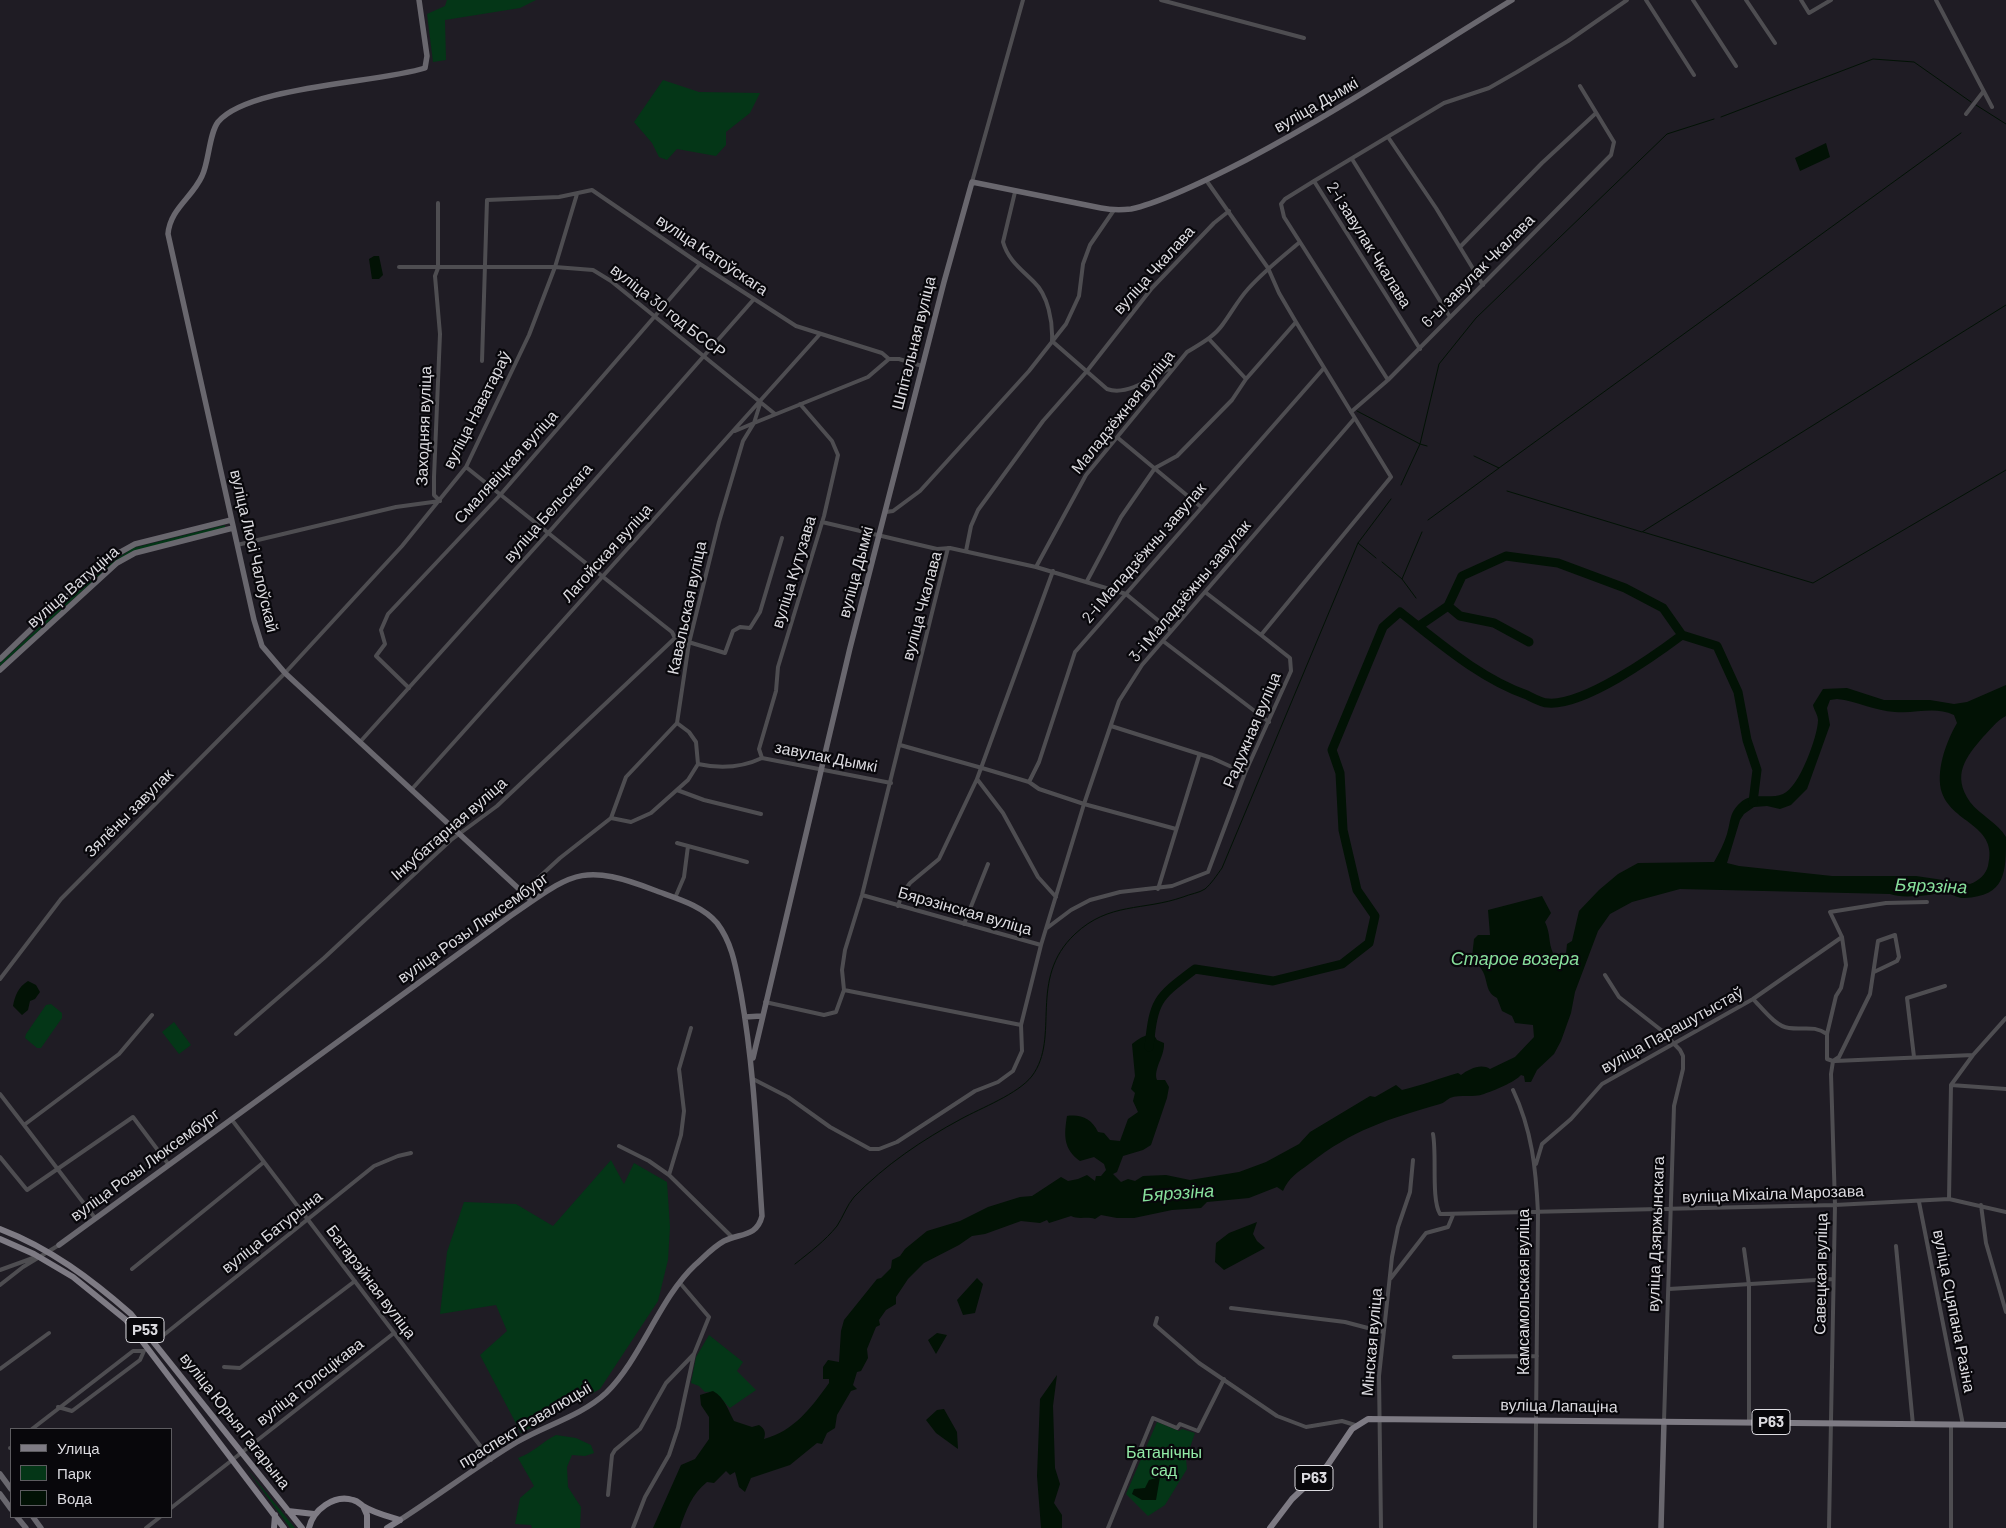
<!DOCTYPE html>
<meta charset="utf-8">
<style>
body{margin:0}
#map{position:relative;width:2006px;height:1528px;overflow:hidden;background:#1f1c24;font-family:Barlow,sans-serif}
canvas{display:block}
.legend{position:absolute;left:10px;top:1428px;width:162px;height:90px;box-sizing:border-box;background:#08070b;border:1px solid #5d5c60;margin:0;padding:6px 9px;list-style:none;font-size:15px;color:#dcdbe0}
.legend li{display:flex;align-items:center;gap:10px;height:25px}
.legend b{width:25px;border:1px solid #5d5c60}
</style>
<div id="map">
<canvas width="2006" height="1528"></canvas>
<ul class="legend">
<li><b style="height:6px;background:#7e7b84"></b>Улица</li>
<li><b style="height:14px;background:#043617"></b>Парк</li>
<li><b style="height:14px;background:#021205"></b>Вода</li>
</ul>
</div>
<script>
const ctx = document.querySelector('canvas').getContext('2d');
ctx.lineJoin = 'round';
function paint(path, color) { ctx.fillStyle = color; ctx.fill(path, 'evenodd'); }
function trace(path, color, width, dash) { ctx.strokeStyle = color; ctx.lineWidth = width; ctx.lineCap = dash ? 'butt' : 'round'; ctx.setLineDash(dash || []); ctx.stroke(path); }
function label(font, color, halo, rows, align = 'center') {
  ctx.font = font + ' Barlow,sans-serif'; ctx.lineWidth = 4.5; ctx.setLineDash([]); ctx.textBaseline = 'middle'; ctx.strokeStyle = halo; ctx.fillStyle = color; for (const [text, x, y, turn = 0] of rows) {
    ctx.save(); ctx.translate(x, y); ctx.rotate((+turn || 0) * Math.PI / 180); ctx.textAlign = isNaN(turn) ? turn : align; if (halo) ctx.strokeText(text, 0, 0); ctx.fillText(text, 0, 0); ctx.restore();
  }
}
const green = new Path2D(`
 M 447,0 L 536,0 L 520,8 L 445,20 L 446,60 L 433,62 L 427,14 L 445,6 Z
 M 663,80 L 699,92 L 760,93 L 750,113 L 726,132 L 726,145 L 716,156 L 677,149 L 667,160 L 659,157 L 652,143 L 634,122 Z
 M 225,525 L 225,528 L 133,551 L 106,569 L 0,666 L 0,663 L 105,567 L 133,548 Z
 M 51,1004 L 62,1013 L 62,1018 L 41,1048 L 37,1048 L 25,1038 L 26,1034 L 46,1005 Z
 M 174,1022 L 191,1045 L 179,1054 L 162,1032 Z
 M 611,1160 L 624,1184 L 634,1163 L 667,1182 L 670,1227 L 668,1260 L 658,1301 L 600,1389 L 521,1433 L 480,1355 L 507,1331 L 496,1305 L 440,1314 L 447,1252 L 464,1202 L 516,1204 L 553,1226 Z
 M 709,1335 L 743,1362 L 737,1371 L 756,1390 L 730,1408 C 720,1399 719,1390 705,1392 L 699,1386 L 691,1383 L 696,1357 Z
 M 1157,1422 L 1179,1431 L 1182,1429 L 1195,1433 L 1186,1459 L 1187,1469 L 1165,1505 L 1148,1516 L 1126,1494 Z
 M 556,1435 L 576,1438 L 591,1445 L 594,1453 L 585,1456 L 572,1455 L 567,1467 L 568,1487 L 581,1507 L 580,1528 L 532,1528 L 531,1525 L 515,1524 L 520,1498 L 534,1486 L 518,1458 C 533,1453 542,1442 556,1435 Z
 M 247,1469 L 295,1528 L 290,1528 Z`);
const water = new Path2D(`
 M 1826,143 L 1830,157 L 1800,171 L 1795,158 Z
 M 374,256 L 379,256 L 383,275 L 379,279 L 372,279 L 369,259 Z
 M 2006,685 L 2006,716 C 1996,721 1991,729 1983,737 C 1966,757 1951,775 1970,802 C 1980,815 1998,823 2006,837 C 2006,873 2006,896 1964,898 C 1956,898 1950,892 1942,893 C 1929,895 1902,899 1890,894 L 1680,889 L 1632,902 L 1610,914 L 1598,931 L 1575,992 L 1571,1013 L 1561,1041 L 1554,1054 L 1537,1070 L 1531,1082 L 1525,1082 L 1524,1076 L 1521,1075 C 1515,1082 1493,1091 1484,1094 C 1473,1098 1460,1094 1450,1098 C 1446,1100 1444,1103 1440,1104 C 1388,1119 1352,1130 1309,1164 C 1297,1173 1289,1177 1283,1191 L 1277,1187 L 1249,1198 L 1207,1202 L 1201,1208 L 1172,1210 L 1134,1218 L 1117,1218 L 1101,1215 L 1095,1219 C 1087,1216 1079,1220 1071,1216 L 1049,1223 L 1047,1220 L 1040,1223 L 1021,1221 L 985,1234 L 972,1236 L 959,1245 L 924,1263 L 908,1279 L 896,1297 L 896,1304 L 886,1310 L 879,1320 L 880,1325 L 876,1327 L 867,1349 L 868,1358 L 861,1371 L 857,1372 L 853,1385 L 857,1389 L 851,1391 L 837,1415 L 835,1428 L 827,1433 L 822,1444 L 817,1443 L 790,1465 L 751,1478 L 745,1492 L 739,1487 L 735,1472 L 730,1475 L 726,1471 L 714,1483 L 707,1482 C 692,1494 686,1510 680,1528 L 653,1528 L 681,1465 L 695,1459 L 709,1439 L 709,1417 L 701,1405 L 700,1395 L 713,1391 C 725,1398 728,1410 734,1421 L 752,1427 L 759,1425 C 765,1429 766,1433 764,1439 C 794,1431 811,1408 829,1383 L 829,1379 L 823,1379 L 823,1367 L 828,1360 L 839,1362 L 841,1331 L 844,1320 L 877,1279 L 881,1278 L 891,1268 L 892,1260 L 900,1256 L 905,1249 L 927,1231 L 960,1221 L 988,1207 L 1020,1197 L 1032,1196 L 1061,1177 L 1068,1181 L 1078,1179 L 1087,1175 L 1095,1181 L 1096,1176 L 1101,1176 L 1106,1170 L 1104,1164 L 1094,1157 L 1080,1161 C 1063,1149 1064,1135 1067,1116 C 1081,1114 1092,1119 1098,1132 L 1104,1133 L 1110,1140 L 1120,1141 L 1128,1119 L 1138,1112 L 1133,1101 L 1135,1093 L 1131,1089 L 1135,1076 L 1132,1044 C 1139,1039 1145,1034 1154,1035 L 1157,1040 L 1164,1043 C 1165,1056 1153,1069 1157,1080 L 1165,1080 L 1169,1087 L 1167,1098 L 1151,1145 L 1143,1150 L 1123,1156 L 1117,1172 L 1113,1174 L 1121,1182 L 1128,1179 L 1135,1181 L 1143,1176 L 1166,1175 L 1190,1180 L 1239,1172 L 1266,1162 L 1299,1144 L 1310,1132 L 1370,1096 L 1375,1097 L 1396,1085 L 1402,1090 C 1420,1086 1440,1078 1458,1073 L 1461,1075 C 1469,1069 1481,1063 1490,1069 L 1515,1057 L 1534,1037 L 1533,1025 L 1515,1023 L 1512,1016 L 1502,1011 L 1497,998 C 1486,992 1488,984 1484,974 C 1482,968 1475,962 1472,957 L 1474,939 L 1478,935 L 1490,935 L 1488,910 L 1542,896 L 1551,913 L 1545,922 C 1551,935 1548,942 1553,953 L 1550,962 L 1560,965 L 1566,954 L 1567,944 L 1572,941 L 1579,911 L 1599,890 L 1618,874 L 1638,863 L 1714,862 C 1719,853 1724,844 1727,834 C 1731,821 1729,813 1740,803 C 1752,791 1768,800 1783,794 C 1799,788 1818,736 1818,720 C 1818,715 1814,710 1813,705 L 1823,689 L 1847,688 L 1884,700 L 1930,700 L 1954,704 L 1967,702 ZM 1837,699 C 1857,701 1875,711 1895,712 C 1916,714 1934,706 1954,715 L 1957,723 C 1946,742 1935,772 1942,793 C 1953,824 1999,825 1988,866 C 1986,874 1979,881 1970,884 L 1916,876 L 1832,876 L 1739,866 L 1727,863 L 1740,820 L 1744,814 L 1754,807 L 1767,806 L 1780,809 L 1791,805 L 1807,789 L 1830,725 L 1827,708 L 1830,700 Z
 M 28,981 L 36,985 L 40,992 L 35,999 L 30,1001 L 28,1010 L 22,1015 L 13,1006 C 15,996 18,987 28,981 Z
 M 1257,1222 L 1253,1234 L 1257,1241 L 1265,1248 L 1224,1270 L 1215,1262 L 1216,1243 L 1229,1233 Z
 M 977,1278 L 983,1284 L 975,1313 L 963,1315 L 957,1300 Z
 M 937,1333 L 947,1335 L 936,1354 L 928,1340 Z
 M 1057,1375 L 1053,1406 L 1055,1468 L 1060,1484 L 1054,1503 L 1062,1515 L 1062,1528 L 1041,1528 L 1037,1476 L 1040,1399 Z
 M 944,1409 L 957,1432 L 958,1449 L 936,1433 L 926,1420 L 937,1410 Z
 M 1160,1477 L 1156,1500 L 1142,1500 L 1132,1494 L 1134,1489 L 1145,1488 L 1149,1480 Z`);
const stream = new Path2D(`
 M 1976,105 L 2006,124
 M 1721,117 L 1873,59 L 1914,62 L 1971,102
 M 1357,411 L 1420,444 L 1439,364 L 1476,318 L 1667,134 L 1714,119
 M 1499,468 L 1961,133
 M 1401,485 L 1420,444 L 1427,446
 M 1507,491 L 1642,532 L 2006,305
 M 1428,520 L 1499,468 L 1474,456
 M 1643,532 L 1813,583 L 2006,470
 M 1376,558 L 1358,543 L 1391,499
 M 1382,562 L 1402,579
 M 1416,598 L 1402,579 L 1422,532
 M 795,1264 C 810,1252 825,1241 837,1226 C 843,1217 847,1205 854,1197 C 885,1165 922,1140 961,1119 C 981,1108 1018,1094 1032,1076 C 1061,1037 1027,979 1075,934 C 1109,902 1143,911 1183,897 C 1190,894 1199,893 1205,889 C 1211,884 1217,875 1222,868 L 1358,543`);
const river = new Path2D(`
 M 1448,606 L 1460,616 L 1494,623 L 1529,642
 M 1419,626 L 1448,606 L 1462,576 L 1506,556 L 1558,563 L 1625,588 L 1663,608 L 1682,635
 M 1149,1047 C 1154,999 1157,998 1195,969 L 1273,981 L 1342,964 L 1369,943 L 1375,916 L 1357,890 L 1343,830 L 1340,773 L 1332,750 L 1383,627 L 1400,612 C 1440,643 1479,678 1527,695 C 1533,698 1542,703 1548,703 C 1584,706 1654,656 1682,635 L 1717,646 L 1738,692 L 1747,740 L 1757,770 L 1753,802`);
const street = new Path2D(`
 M 1161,0 L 1304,38
 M 1646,0 L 1694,75
 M 1693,0 L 1736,66
 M 1746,0 L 1775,43
 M 1801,0 L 1809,13 L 1831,0
 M 1936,0 L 1992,107
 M 1966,114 L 1983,92
 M 1388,137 L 1436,208 L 1483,285
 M 1352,159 L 1450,317
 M 1314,181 L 1420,349
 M 972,182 L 1023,0
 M 1015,192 L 1003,242 C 1008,260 1021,269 1034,282 C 1048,295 1053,322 1052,341 L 1107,389 C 1129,397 1157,374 1176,365
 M 438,203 L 438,268 L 435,276 L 440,334 L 434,477 L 434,495 L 440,501
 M 1460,247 L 1542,163 L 1595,114
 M 399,267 L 555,267 L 593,270 L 611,281 L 775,414
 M 1209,339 L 1246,379
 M 482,361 L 487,200 L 559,197 L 592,190 L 700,264 L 796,326 L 882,353 L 889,359 L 899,359 L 922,366
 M 1388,380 L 1284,217 L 1281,204 L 1285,199 L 1314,181 L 1444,103 L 1489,88 L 1517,72 L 1568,41 L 1627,0
 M 1351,412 L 1388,380 L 1611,155 L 1614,142 L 1580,86
 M 735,431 L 754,423 L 760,404
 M 1118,438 L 1201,507
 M 466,467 L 663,625 L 672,632 L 675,638 L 725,653 L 733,631 L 740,627 L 750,628 L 760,612 L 782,538
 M 886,512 L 893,511 L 920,491 L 1029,371 L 1066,324 L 1079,296 L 1083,264 L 1090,245 L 1114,210
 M 822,522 L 937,549 L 950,548 L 1036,567 L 1126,594 L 1171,631
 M 237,545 L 396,507 L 440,501
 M 966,551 L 971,526 L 978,510 L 1043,421 L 1087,371 L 1152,288 L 1214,223 L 1229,211
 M 1036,567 L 1086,475 L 1187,352 C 1200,344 1214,337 1223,324 C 1232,312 1238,300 1248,289 C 1264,271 1282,257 1300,242
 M 1087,581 L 1121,517 L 1155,468 L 1177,456 L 1232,400 L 1246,379 L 1296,322
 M 1205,592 L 1261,635
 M 1163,641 L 1269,722
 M 409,688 L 376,656 L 385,644 L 381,630 L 388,614 L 501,494 L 700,264
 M 1111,726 L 1212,758 L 1245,773
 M 360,742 L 549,532 L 754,299
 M 900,745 L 982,768 L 1029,782 L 1039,789 L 1084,804 L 1176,829
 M 762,758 L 759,749 L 776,691 L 778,667 L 824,516 L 838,455 L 832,441 L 800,404
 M 698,764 C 721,769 741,768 762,758 L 891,783
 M 977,779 L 1003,813 L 1038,877 L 1056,897
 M 1029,782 L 1039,762 L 1075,652 L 1324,368
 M 412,789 L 820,334
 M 677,790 L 704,800 L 761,814
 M 611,818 L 631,822 L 651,813 L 688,780 L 698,764 L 696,742 L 689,732 L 677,723
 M 677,843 L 747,862
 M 1158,889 L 1199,756
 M 523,892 L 560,858 L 611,818 L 626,777 L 677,723 L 689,643 L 719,522 L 743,441 L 754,423 L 868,377 L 889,359
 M 862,895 L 1041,945
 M 675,898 L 684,877 L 688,846
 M 898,906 L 902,894 L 910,883 L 939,859 L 977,779 L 1053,571
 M 964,924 L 988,864
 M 1047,928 L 1071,910 L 1090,900 L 1120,892 L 1172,886 L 1208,872 L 1245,773 L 1291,671 L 1290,658 L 1261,635 L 1391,477 L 1296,322 L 1279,293 L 1268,268 L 1206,180
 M 1605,975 L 1619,997 L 1661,1030 L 1680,1050 L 1683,1056 L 1683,1069 L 1674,1106 L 1664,1421
 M 0,979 L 61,899 L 285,673 L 402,546 L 466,467 L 529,335 L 555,267 L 577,194
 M 844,990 L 1021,1025
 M 1753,999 C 1762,1008 1776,1027 1789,1028 C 1804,1030 1814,1025 1827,1034
 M 765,1002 L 824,1015 L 836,1012 L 844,990 L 842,970 L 845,950 L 862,895 L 948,548
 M 236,1034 L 324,958 L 451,840 L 497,806 L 675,638
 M 1914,1057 L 1907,998 L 1945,986
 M 1833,1061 L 1839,1057 L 1870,994 L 1878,941 L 1895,935 L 1899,957 L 1897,961 L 1874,972
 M 1835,1061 L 1973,1055
 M 753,1079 L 788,1097 L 830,1127 L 870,1149 L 879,1149 L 897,1142 L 975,1091 L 998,1082 L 1013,1071 L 1022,1051 L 1021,1025 L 1041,945 L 1084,804 L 1119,701 L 1142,665 L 1354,419
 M 1951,1085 L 2006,1089
 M 1513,1090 C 1532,1130 1536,1169 1538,1213 L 1535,1528
 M 0,1094 L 24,1125 L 119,1054 L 152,1015
 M 232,1120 L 491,1460
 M 24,1125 L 95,1218
 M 1433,1134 C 1437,1155 1431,1199 1440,1214 L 1835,1205 L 1949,1199 L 2006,1212
 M 619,1146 L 649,1161 L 669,1175 L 733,1238
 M 0,1157 L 27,1190 L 133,1117 L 169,1165
 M 1536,1164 L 1542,1144 L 1571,1119 L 1602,1084 L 1753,999 L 1842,937
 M 669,1175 L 681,1135 L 684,1111 L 679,1069 L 691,1028
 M 1949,1199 L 1951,1085 L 1973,1055 L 2006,1018
 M 1919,1202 L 1963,1425
 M 1981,1205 L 1986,1243 L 2006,1312
 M 1896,1246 L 1913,1425
 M 1744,1249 L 1749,1285 L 1749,1422
 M 132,1269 L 264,1162
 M 0,1270 L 33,1258
 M 1391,1278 L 1426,1233 L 1448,1227 L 1453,1215
 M 0,1285 L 23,1267 L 59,1245
 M 1669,1289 L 1832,1279
 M 1231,1308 L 1345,1322 L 1383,1332
 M 1157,1318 L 1155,1325 L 1199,1363 L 1277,1416 L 1306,1427 L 1342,1421 L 1355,1425
 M 155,1342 L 374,1166 L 398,1156 L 411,1153
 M 1454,1357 L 1537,1356
 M 224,1367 L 240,1368 L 355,1281
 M 0,1369 L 49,1333
 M 58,1407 L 72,1411 L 140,1360 L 144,1351
 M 1951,1425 L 1951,1528
 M 32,1429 L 133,1351 L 144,1351
 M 10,1448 L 11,1448
 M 608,1495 L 612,1455 L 615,1450 L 640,1429 L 666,1383 L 694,1354
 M 171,1508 L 394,1333
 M 146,1528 L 160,1517
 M 633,1528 L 645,1497 L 669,1455 L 678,1428 L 694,1354 L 709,1317 L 680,1283
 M 1108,1528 L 1153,1418 L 1177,1428 L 1180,1424 L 1198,1431 L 1224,1379
 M 1381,1528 L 1379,1376 L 1392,1257 L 1398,1227 L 1410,1192 L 1413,1160
 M 1829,1528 L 1835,1205 L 1831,1074 L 1833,1061 L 1827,1059 L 1827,1034 L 1836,996 L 1841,988 L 1846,965 L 1842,937 L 1830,912 L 1886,903 L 1927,902`);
const secondary = new Path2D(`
 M 419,0 L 427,56 L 425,68 C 378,83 248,86 218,122 C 209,134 209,162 202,176 C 192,198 170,209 168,234 L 254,620 L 262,646 L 285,673 L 532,901
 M 0,659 L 52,609 L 117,554 L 135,544 L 231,520
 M 0,670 L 117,563 L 135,553 L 233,528
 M 745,1017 L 761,1016
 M 753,1058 L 850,648 L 944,282 L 972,182 L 1101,208 C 1111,210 1121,210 1131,209 C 1164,202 1215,176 1246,160 C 1337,112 1424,54 1512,0
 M 59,1245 L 509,917 C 571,875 579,861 654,890 C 675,898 702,905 717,923 C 733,944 736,969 741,994 C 754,1067 757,1142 762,1216 C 757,1237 740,1233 724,1241 C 713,1247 704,1257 695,1265 C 659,1299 641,1359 606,1393 C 581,1416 546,1425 517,1442 C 477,1466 439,1495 400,1520
 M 0,1474 L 11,1489
 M 0,1494 L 11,1509
 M 17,1517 L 26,1528
 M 33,1517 L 41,1528
 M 1661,1528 L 1664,1421`);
const primary = new Path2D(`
 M 0,1229 C 50,1248 91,1279 131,1314 L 302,1528
 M 0,1239 L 34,1254 L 73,1277 L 126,1320 L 284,1528
 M 363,1506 L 367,1515 L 367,1528
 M 288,1511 L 314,1514
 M 274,1528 L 275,1515
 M 309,1528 C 313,1510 334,1494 353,1500 C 358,1501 360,1504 363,1506 C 374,1513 387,1516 400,1520
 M 387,1528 L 400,1520
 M 1270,1528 L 1292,1499 L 1327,1466 L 1352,1429 L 1368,1419 L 2006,1425`);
const shields = [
 [145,1330,38],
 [1771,1422,38],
 [1314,1478,38]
];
const shieldNames = [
 ["Р53",145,1330],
 ["Р63",1771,1422],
 ["Р63",1314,1478]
];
const streetNames = [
 ["вуліца Дымкі",1316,105,-30],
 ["2-і завулак Чкалава",1369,245,58],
 ["вуліца Катоўскага",712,255,34],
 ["вуліца Чкалава",1154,270,-48],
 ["6-ы завулак Чкалава",1478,271,-45],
 ["вуліца 30 год БССР",668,311,38],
 ["Шпітальная вуліца",914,343,-76],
 ["вуліца Наватараў",477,410,-63],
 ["Маладзёжная вуліца",1123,412,-51],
 ["Заходняя вуліца",424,426,-88],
 ["Смалявіцкая вуліца",506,467,-48],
 ["вуліца Бельскага",548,513,-49],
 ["вуліца Люсі Чалоўскай",254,551,77],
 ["Лагойская вуліца",607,553,-48],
 ["2-і Маладзёжны завулак",1144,553,-49],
 ["вуліца Кутузава",794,572,-73],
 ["вуліца Дымкі",856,572,-75],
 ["вуліца Ватуціна",73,587,-41],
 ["3-і Маладзёжны завулак",1190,591,-50],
 ["вуліца Чкалава",922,606,-75],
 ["Кавальская вуліца",687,608,-78],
 ["Радужная вуліца",1252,730,-67],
 ["завулак Дымкі",826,757,11],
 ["Зялёны завулак",129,813,-45],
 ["Інкубатарная вуліца",449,829,-41],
 ["Бярэзінская вуліца",965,911,16],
 ["вуліца Розы Люксембург",473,928,-35],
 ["вуліца Парашутыстаў",1672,1030,-29],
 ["вуліца Розы Люксембург",145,1165,-36],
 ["вуліца Міхаіла Марозава",1773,1194,-2],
 ["вуліца Батурына",272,1232,-38],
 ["вуліца Дзяржынскага",1656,1234,-88],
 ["Савецкая вуліца",1821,1274,-89],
 ["Батарэйная вуліца",371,1282,53],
 ["Камсамольская вуліца",1524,1292,-90],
 ["вуліца Сцяпана Разіна",1954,1311,79],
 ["Мінская вуліца",1372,1342,-85],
 ["вуліца Толсцікава",310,1382,-38],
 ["вуліца Лапаціна",1559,1406,1],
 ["вуліца Юрыя Гагарына",235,1421,52],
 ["праспект Рэвалюцыі",525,1425,-31]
];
const parkNames = [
 ["Батанічны",1164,1453],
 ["сад",1164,1471]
];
const waterNames = [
 ["Бярэзіна",1931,886,2],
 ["Старое возера",1515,959],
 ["Бярэзіна",1178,1193,-4]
];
paint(green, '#043617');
paint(water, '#021205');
trace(stream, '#021205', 1);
trace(river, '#021205', 9);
trace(street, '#4e4d51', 4);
trace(secondary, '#69676e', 5.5);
trace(primary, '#7e7b84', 6);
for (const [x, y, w] of shields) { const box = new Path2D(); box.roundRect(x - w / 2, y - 12.5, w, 25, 4); ctx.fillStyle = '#08070b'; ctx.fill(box); trace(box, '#dcdbe0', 1); }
label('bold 15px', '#dcdbe0', null, shieldNames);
label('16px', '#dcdbe0', '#08070b', streetNames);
label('16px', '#92eba7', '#08070b', parkNames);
label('italic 18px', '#87e09c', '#08070b', waterNames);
</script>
